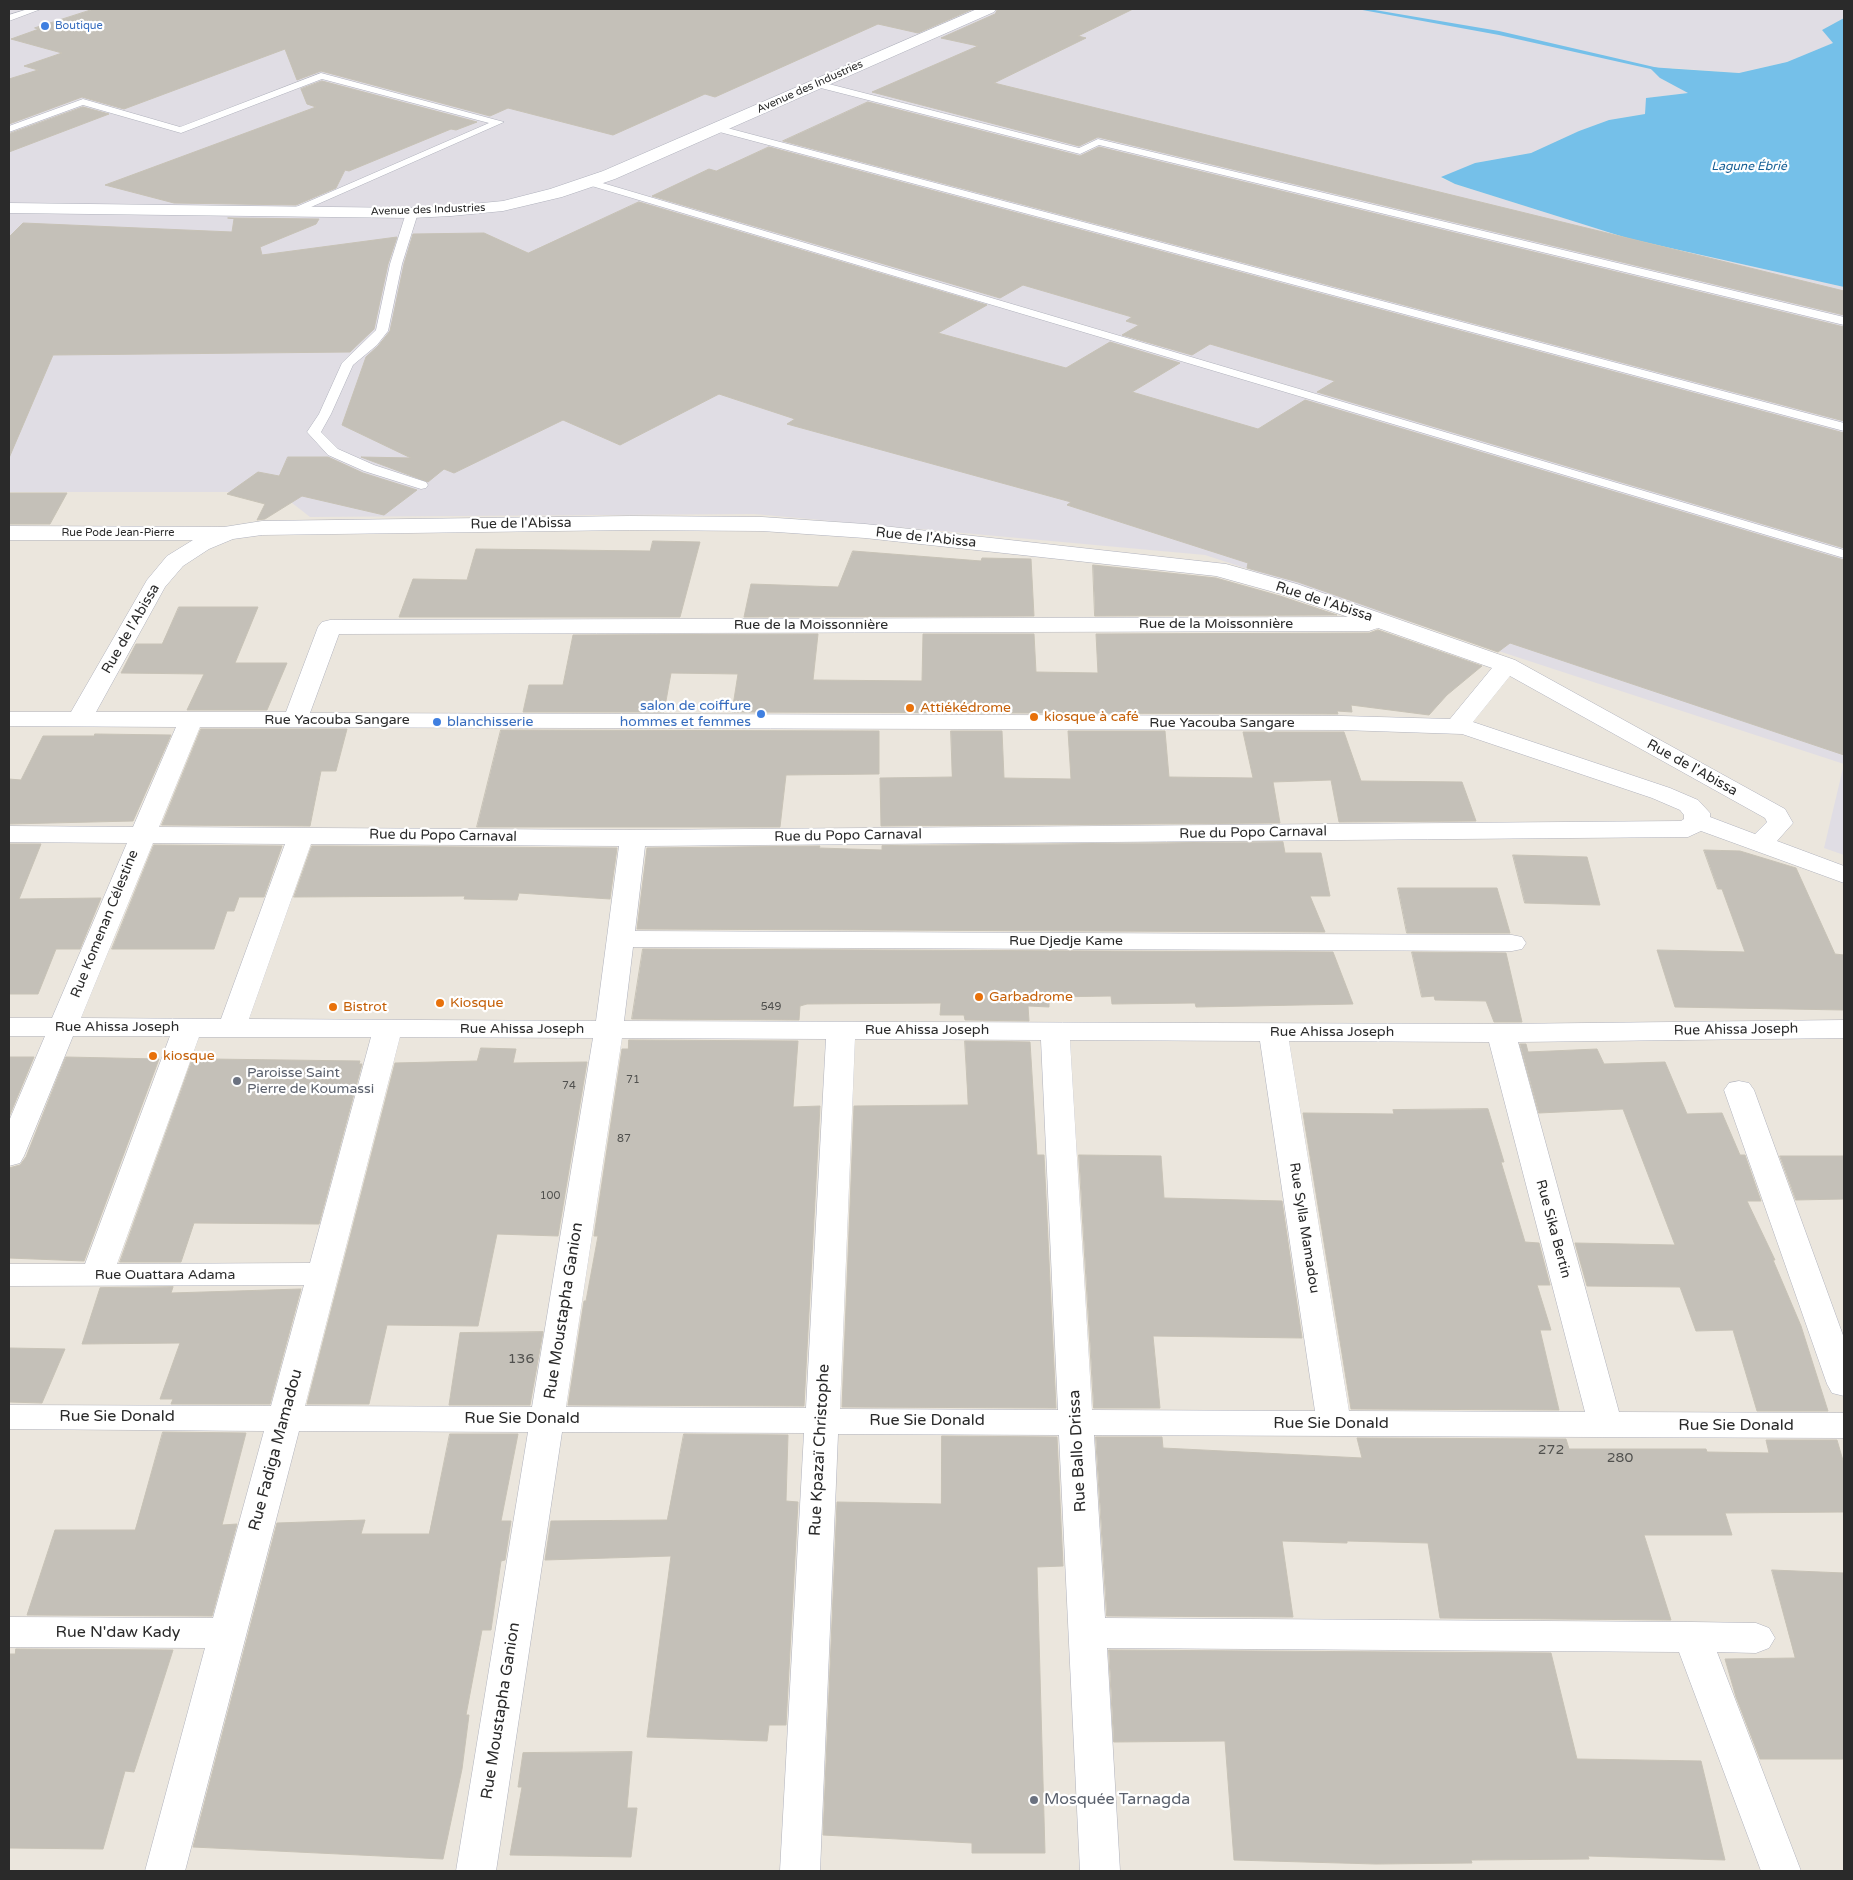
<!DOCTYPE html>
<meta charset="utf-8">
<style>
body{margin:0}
#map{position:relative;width:1853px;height:1880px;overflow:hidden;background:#ebe6dd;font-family:"Varela Round",sans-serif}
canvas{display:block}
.frame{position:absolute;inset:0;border:10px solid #2a2a2a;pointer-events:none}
</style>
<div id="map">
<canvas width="1853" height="1880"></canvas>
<div class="frame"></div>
</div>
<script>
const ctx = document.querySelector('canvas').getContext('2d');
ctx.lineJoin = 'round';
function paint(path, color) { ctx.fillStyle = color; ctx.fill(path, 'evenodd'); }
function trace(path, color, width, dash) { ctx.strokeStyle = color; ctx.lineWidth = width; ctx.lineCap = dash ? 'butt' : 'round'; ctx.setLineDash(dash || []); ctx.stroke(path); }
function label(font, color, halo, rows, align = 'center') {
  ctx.font = font + ' "Varela Round",sans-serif'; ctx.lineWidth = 4.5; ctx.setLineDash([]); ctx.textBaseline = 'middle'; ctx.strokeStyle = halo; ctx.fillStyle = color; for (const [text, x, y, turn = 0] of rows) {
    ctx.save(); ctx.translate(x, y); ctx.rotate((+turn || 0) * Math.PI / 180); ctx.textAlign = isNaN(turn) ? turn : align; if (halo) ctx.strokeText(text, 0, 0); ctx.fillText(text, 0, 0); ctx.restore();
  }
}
const industrial = new Path2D(`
 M 9,9 L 1844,9 L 1844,18 L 1822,30 L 1834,43 L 1787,62 L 1739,73 L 1671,68 L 1660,78 L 1689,93 L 1647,98 L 1645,114 L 1609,120 L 1579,131 L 1531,153 L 1475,163 L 1441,178 L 1455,184 L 1630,239 L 1844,287 L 1844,855 L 1824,848 L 1844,764 L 1205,555 L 754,514 L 310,517 L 278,492 L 9,492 Z`);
const water = new Path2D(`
 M 1844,18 L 1844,287 L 1630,239 L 1455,184 L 1441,177 L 1475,163 L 1531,153 L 1579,131 L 1609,120 L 1645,114 L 1646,98 L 1688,93 L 1660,78 L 1649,67 L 1739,73 L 1787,62 L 1833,43 L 1822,30 Z`);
const stream = new Path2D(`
 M 1357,9 L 1369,9 L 1499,31 L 1667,70 L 1664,72 L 1499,35 Z`);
const building = new Path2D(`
 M 94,9 L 973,9 L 918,33 L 878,24 L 715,97 L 705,94 L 613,135 L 508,108 L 490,116 L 321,71 L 297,80 L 285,49 L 124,109 L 82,97 L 9,124 L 9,79 L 38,70 L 24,66 L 62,53 L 11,39 L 39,29 L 35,28 Z
 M 998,9 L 1133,9 L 1078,36 L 1086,38 L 994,83 L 1844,291 L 1844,315 L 1098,137 L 1079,146 L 872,92 L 978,46 L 941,38 L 995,14 Z
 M 322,81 L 477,122 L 456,130 L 451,129 L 349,171 L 345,170 L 336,188 L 296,205 L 174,203 L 105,185 L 316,107 L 307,104 L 301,89 Z
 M 868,102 L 1080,156 L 1099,147 L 1844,327 L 1844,421 L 783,141 Z
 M 83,107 L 109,114 L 9,152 L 9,134 Z
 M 769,147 L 1844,433 L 1844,548 L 1317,392 L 1335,381 L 1210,344 L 1192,355 L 1122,335 L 1139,325 L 1126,321 L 1132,317 L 1023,285 L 1000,298 L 652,196 L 709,169 L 716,171 Z
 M 639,202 L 987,305 L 938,333 L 1066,368 L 1110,342 L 1180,363 L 1132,392 L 1258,429 L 1305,400 L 1844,560 L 1844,755 L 1510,643 L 1498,652 L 1298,582 L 1247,568 L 1248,563 L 1067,505 L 1071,502 L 787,424 L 795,419 L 719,394 L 620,445 L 563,420 L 454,473 L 444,469 L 428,482 L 361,457 L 411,458 L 342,425 L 366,357 L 378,346 L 390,331 L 404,264 L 413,234 L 484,233 L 528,253 Z
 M 228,218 L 319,219 L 316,224 L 260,247 L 262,255 L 397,237 L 388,264 L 374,329 L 350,352 L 53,355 L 9,458 L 9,237 L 23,223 L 232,232 L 234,219 Z
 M 288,457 L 328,457 L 363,473 L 417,490 L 384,515 L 302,496 L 265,519 L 257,520 L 265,504 L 227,494 L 258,472 L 279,476 Z
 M 9,493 L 67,493 L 50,524 L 9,524 Z
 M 653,541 L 700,542 L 680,617 L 399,617 L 413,579 L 467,580 L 476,549 L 650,551 Z
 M 853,551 L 981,561 L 982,558 L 1031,559 L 1034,616 L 744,617 L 751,584 L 838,587 Z
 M 1093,565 L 1216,578 L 1280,596 L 1337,615 L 1095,616 Z
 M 179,607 L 258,607 L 235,663 L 287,663 L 267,710 L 187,710 L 204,674 L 121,673 L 136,644 L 162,644 Z
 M 1378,630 L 1482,666 L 1447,695 L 1429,715 L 1351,705 L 1352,712 L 1337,711 L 1338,714 L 732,712 L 738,674 L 671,673 L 664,712 L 523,712 L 529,685 L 563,685 L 573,635 L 818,634 L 813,680 L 922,681 L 923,634 L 1034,634 L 1036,672 L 1098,673 L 1096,634 L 1369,633 Z
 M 201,729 L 347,729 L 336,771 L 321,771 L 310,826 L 162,825 Z
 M 501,730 L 879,731 L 879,774 L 786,775 L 780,827 L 477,827 Z
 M 951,731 L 1002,731 L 1004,778 L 1068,779 L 1071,779 L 1068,731 L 1165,731 L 1169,777 L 1253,778 L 1243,732 L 1344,732 L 1361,781 L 1462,782 L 1476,821 L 1339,822 L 1331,780 L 1273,782 L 1280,823 L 881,826 L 880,778 L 952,777 Z
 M 95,734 L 171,735 L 133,821 L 9,824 L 9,779 L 21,780 L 43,736 L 94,736 Z
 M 1283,842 L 1285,853 L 1321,853 L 1330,896 L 1310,896 L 1325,932 L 637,929 L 647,848 L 820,846 L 819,848 L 882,850 L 882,846 Z
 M 9,844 L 41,844 L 19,899 L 101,898 L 80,949 L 56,949 L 38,994 L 9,994 Z
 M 154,845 L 282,846 L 264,897 L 239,897 L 234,911 L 227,911 L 214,949 L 112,949 Z
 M 312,846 L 327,846 L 617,848 L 610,899 L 519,893 L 517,900 L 464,899 L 465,896 L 294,897 Z
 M 1704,850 L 1740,851 L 1796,868 L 1835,954 L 1844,955 L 1844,1010 L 1675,1007 L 1657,950 L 1745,952 L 1722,889 L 1718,889 Z
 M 1513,855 L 1587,857 L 1600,905 L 1525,903 Z
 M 1398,888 L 1497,888 L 1510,933 L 1407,933 Z
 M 643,949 L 1333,952 L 1353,1004 L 1196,1007 L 1195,1003 L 1112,1004 L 1111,996 L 1049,997 L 1049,1007 L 1028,1006 L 1029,1021 L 965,1020 L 964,1015 L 940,1015 L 941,1003 L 807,1004 L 800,1006 L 799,1020 L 632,1019 Z
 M 1412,952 L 1506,953 L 1522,1022 L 1494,1022 L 1486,1001 L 1435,1000 L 1434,996 L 1422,997 Z
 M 629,1040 L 798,1041 L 793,1107 L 820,1106 L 804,1406 L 568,1405 L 584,1301 L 586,1301 L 598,1236 L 594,1236 L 622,1049 L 628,1049 Z
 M 965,1041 L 1030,1042 L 1037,1155 L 1044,1155 L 1056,1408 L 842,1407 L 854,1106 L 968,1105 Z
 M 1520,1044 L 1526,1044 L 1528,1052 L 1597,1049 L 1604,1064 L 1665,1062 L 1687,1114 L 1722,1113 L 1740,1155 L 1745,1155 L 1761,1201 L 1747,1201 L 1775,1260 L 1773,1260 L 1801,1326 L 1828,1411 L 1757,1411 L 1733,1330 L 1696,1331 L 1680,1287 L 1587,1286 L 1575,1243 L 1675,1245 L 1623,1109 L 1539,1113 Z
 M 481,1048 L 516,1049 L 513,1063 L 587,1062 L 558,1236 L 497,1234 L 478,1326 L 387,1325 L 369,1404 L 307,1404 L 395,1063 L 477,1061 Z
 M 194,1055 L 211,1056 L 210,1059 L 360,1061 L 359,1064 L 362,1064 L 319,1224 L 194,1223 L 181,1262 L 120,1262 Z
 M 9,1057 L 34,1057 L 9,1117 Z
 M 66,1057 L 159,1059 L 84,1261 L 9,1258 L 9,1168 L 20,1165 L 26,1157 Z
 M 1488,1109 L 1504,1162 L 1501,1162 L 1525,1242 L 1539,1243 L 1550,1285 L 1537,1285 L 1551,1330 L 1540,1330 L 1559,1410 L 1351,1409 L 1303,1113 L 1394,1114 L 1393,1110 Z
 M 1079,1155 L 1161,1156 L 1164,1198 L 1282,1201 L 1302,1338 L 1153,1336 L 1160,1408 L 1094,1408 Z
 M 1780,1156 L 1844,1156 L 1844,1199 L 1796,1200 Z
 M 173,1287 L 171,1293 L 301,1289 L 270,1404 L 171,1404 L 173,1399 L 160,1399 L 180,1343 L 82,1344 L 100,1288 Z
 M 543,1332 L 530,1405 L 449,1405 L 460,1333 Z
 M 9,1348 L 65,1349 L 42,1403 L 9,1402 Z
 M 163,1432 L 246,1433 L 222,1525 L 237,1524 L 212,1616 L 27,1615 L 55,1530 L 135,1530 Z
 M 450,1434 L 518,1434 L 501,1521 L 511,1521 L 505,1560 L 501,1561 L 491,1630 L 482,1630 L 466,1715 L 469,1715 L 462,1769 L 443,1859 L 193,1847 L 277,1523 L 365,1520 L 361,1534 L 429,1534 Z
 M 684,1434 L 788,1435 L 786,1501 L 798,1502 L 786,1725 L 769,1725 L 767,1741 L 647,1737 L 671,1556 L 545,1560 L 551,1521 L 667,1520 Z
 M 942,1436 L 1057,1437 L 1063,1566 L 1037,1567 L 1045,1853 L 972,1853 L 972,1843 L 823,1835 L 837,1502 L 941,1504 Z
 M 1096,1437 L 1162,1437 L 1163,1448 L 1362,1458 L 1357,1438 L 1566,1439 L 1569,1449 L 1706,1449 L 1707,1452 L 1769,1453 L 1766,1440 L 1837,1440 L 1844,1464 L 1844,1512 L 1725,1513 L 1732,1535 L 1644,1535 L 1671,1620 L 1440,1618 L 1428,1543 L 1347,1541 L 1347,1543 L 1282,1541 L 1293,1617 L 1107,1616 Z
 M 1772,1570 L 1844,1573 L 1844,1759 L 1760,1759 L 1736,1697 L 1725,1659 L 1795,1658 Z
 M 16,1649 L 173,1650 L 134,1772 L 125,1771 L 103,1849 L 9,1848 L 9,1654 L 15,1654 Z
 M 1109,1650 L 1551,1653 L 1577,1759 L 1701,1761 L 1725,1860 L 1588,1856 L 1589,1859 L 1471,1860 L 1472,1863 L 1376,1864 L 1234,1860 L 1225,1741 L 1114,1742 Z
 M 632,1752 L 627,1808 L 637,1808 L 631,1857 L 510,1855 L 522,1787 L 518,1787 L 523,1753 Z`);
const lane = new Path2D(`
 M 28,9 L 41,9 L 9,21 L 9,15 Z
 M 321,73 L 504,122 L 293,215 L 289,214 L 289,210 L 489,123 L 322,79 L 181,133 L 83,105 L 9,132 L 9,126 L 83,99 L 180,127 Z
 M 817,81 L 1079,148 L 1098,139 L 1844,317 L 1844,325 L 1099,145 L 1080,154 L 813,86 L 812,84 Z
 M 716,125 L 1844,423 L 1844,431 L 712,130 L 711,128 Z
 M 589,179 L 1844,550 L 1844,558 L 585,184 L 584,182 Z
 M 412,210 L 418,213 L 402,264 L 388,331 L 377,345 L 353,365 L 331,414 L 321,432 L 338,449 L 374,465 L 426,482 L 428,485 L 426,488 L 421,489 L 364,471 L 328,455 L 307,432 L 319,414 L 342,363 L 376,330 L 390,264 L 406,213 Z`);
const street = new Path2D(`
 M 630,516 L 762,517 L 865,524 L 1226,564 L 1297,584 L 1515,660 L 1785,809 L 1793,823 L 1777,841 L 1844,866 L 1844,883 L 1701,831 L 1688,837 L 645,846 L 635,931 L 1512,935 L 1522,937 L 1526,943 L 1522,949 L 1512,951 L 633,947 L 624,1021 L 1501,1024 L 1844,1020 L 1844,1038 L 1518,1042 L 1619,1412 L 1844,1413 L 1844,1438 L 1094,1435 L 1105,1618 L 1692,1622 L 1756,1623 L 1769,1628 L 1775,1638 L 1769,1648 L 1756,1653 L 1717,1652 L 1801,1871 L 1761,1871 L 1679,1652 L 1107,1648 L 1120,1871 L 1080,1871 L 1059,1435 L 838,1434 L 820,1871 L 780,1871 L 804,1433 L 562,1432 L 496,1871 L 456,1871 L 528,1432 L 299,1431 L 185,1871 L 145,1871 L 205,1648 L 9,1647 L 9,1617 L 213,1618 L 264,1431 L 9,1429 L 9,1405 L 271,1406 L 304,1285 L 9,1286 L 9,1264 L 85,1264 L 170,1036 L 73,1036 L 24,1156 L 20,1163 L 9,1166 L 9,1121 L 45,1036 L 9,1036 L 9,1018 L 52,1018 L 127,843 L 9,842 L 9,826 L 133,827 L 176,727 L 9,726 L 9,712 L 71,712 L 147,580 L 167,556 L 193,540 L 9,540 L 9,526 L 224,527 L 262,521 ZM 630,530 L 762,531 L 865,538 L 1216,576 L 1281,594 L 1348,617 L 330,620 L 322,622 L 318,627 L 286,712 L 96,712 L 165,587 L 183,566 L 209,549 L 233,539 L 262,535 ZM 1378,628 L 1492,668 L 1450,719 L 1342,716 L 310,713 L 339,634 L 1369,631 ZM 1510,676 L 1765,818 L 1767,822 L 1755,834 L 1710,817 L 1710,813 L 1698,800 L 1670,788 L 1473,722 ZM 200,727 L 1342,730 L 1462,734 L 1652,798 L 1680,810 L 1684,815 L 1684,819 L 1681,821 L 633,830 L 159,827 ZM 153,843 L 285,844 L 221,1019 L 81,1018 ZM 311,844 L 619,846 L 596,1021 L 249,1019 ZM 199,1037 L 371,1037 L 310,1263 L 117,1264 ZM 400,1037 L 593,1038 L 532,1407 L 305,1406 ZM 622,1038 L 826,1039 L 806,1408 L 566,1407 ZM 855,1039 L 1041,1040 L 1058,1410 L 840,1409 ZM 1070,1040 L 1260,1041 L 1315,1411 L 1092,1410 ZM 1289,1041 L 1489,1042 L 1585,1412 L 1349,1411 Z
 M 1739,1081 L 1749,1083 L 1754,1090 L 1844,1338 L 1844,1396 L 1832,1393 L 1827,1384 L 1724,1090 L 1729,1083 Z`);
const secondary = new Path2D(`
 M 977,9 L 996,9 L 994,12 L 615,179 L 562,197 L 503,211 L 451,216 L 412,218 L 9,213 L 9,203 L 412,208 L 451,206 L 503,201 L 550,189 L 603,171 Z`);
const markers = [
 [45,26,5,"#3f7fe0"],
 [910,708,5,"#e8710a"],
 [761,714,5,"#3f7fe0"],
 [1034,717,5,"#e8710a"],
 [437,722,5,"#3f7fe0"],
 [979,997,5,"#e8710a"],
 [440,1003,5,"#e8710a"],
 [333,1007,5,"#e8710a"],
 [153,1056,5,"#e8710a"],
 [237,1081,5,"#6b7280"],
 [1034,1800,5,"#6b7280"]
];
const farShopnames = [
 ["Boutique",55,26]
];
const farStreetnames = [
 ["Avenue des Industries",810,87,-24],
 ["Avenue des Industries",428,210,-2],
 ["Rue Pode Jean-Pierre",118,533]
];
const numberNames = [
 ["549",771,1007],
 ["71",633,1080],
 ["74",569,1086],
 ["87",624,1139],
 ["100",550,1196]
];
const farWaternames = [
 ["Lagune Ébrié",1749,167]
];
const streetNames = [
 ["Rue de l'Abissa",521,524,-1],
 ["Rue de l'Abissa",926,538,6],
 ["Rue de l'Abissa",1324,602,18],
 ["Rue de la Moissonnière",1216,624],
 ["Rue de la Moissonnière",811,625],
 ["Rue de l'Abissa",131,629,-60],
 ["Rue Yacouba Sangare",337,720],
 ["Rue Yacouba Sangare",1222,723],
 ["Rue de l'Abissa",1692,768,29],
 ["Rue du Popo Carnaval",1253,833,-1],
 ["Rue du Popo Carnaval",443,836,1],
 ["Rue du Popo Carnaval",848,836,-1],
 ["Rue Komenan Célestine",105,924,-68],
 ["Rue Djedje Kame",1066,941],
 ["Rue Ahissa Joseph",117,1027],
 ["Rue Ahissa Joseph",522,1029],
 ["Rue Ahissa Joseph",927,1030],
 ["Rue Ahissa Joseph",1736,1030,-1],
 ["Rue Ahissa Joseph",1332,1032],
 ["Rue Sylla Mamadou",1304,1228,81],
 ["Rue Sika Bertin",1553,1229,75],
 ["Rue Ouattara Adama",165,1275]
];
const shopNames = [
 ["salon de coiffure",751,706],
 ["hommes et femmes",751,722],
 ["blanchisserie",447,722,"left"]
];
const foodNames = [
 ["Attiékédrome",920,708],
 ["kiosque à café",1044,717],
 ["Garbadrome",989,997],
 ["Kiosque",450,1003],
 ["Bistrot",343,1007],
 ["kiosque",163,1056]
];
const worshipNames = [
 ["Paroisse Saint",247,1073],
 ["Pierre de Koumassi",247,1089]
];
const nearNumbernames = [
 ["136",521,1359],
 ["272",1551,1450],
 ["280",1620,1458]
];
const nearStreetnames = [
 ["Rue Moustapha Ganion",564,1311,-81],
 ["Rue Sie Donald",117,1417],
 ["Rue Sie Donald",522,1419],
 ["Rue Sie Donald",927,1421],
 ["Rue Sie Donald",1331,1424],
 ["Rue Sie Donald",1736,1426],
 ["Rue Fadiga Mamadou",276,1450,-75],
 ["Rue Kpazaï Christophe",820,1450,-87],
 ["Rue Ballo Drissa",1078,1451,-93],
 ["Rue N'daw Kady",118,1633],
 ["Rue Moustapha Ganion",501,1711,-81]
];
const nearWorshipnames = [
 ["Mosquée Tarnagda",1044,1800]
];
paint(industrial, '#e0dde4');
paint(water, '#75c0e9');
paint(stream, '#75c0e9');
paint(building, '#c4c0b8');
trace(building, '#c7c2b6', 1);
trace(lane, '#b0b2bd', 1);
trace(street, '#b0b2bd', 1);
trace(secondary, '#b0b2bd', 1);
paint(lane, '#fff');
paint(street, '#fff');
paint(secondary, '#fff');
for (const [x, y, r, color] of markers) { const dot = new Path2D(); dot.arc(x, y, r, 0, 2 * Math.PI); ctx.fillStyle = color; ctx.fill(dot); trace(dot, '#fff', 2); }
label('11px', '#366cbe', '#fff', farShopnames, 'left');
label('11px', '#2a2a2a', '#fff', farStreetnames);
label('11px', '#50504e', null, numberNames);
label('italic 12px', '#145e94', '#fff', farWaternames);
label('14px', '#2a2a2a', '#fff', streetNames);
label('14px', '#366cbe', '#fff', shopNames, 'right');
label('14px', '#c56008', '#fff', foodNames, 'left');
label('14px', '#5b616d', '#fff', worshipNames, 'left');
label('14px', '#50504e', null, nearNumbernames);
label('16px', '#2a2a2a', '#fff', nearStreetnames);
label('16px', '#5b616d', '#fff', nearWorshipnames, 'left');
</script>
